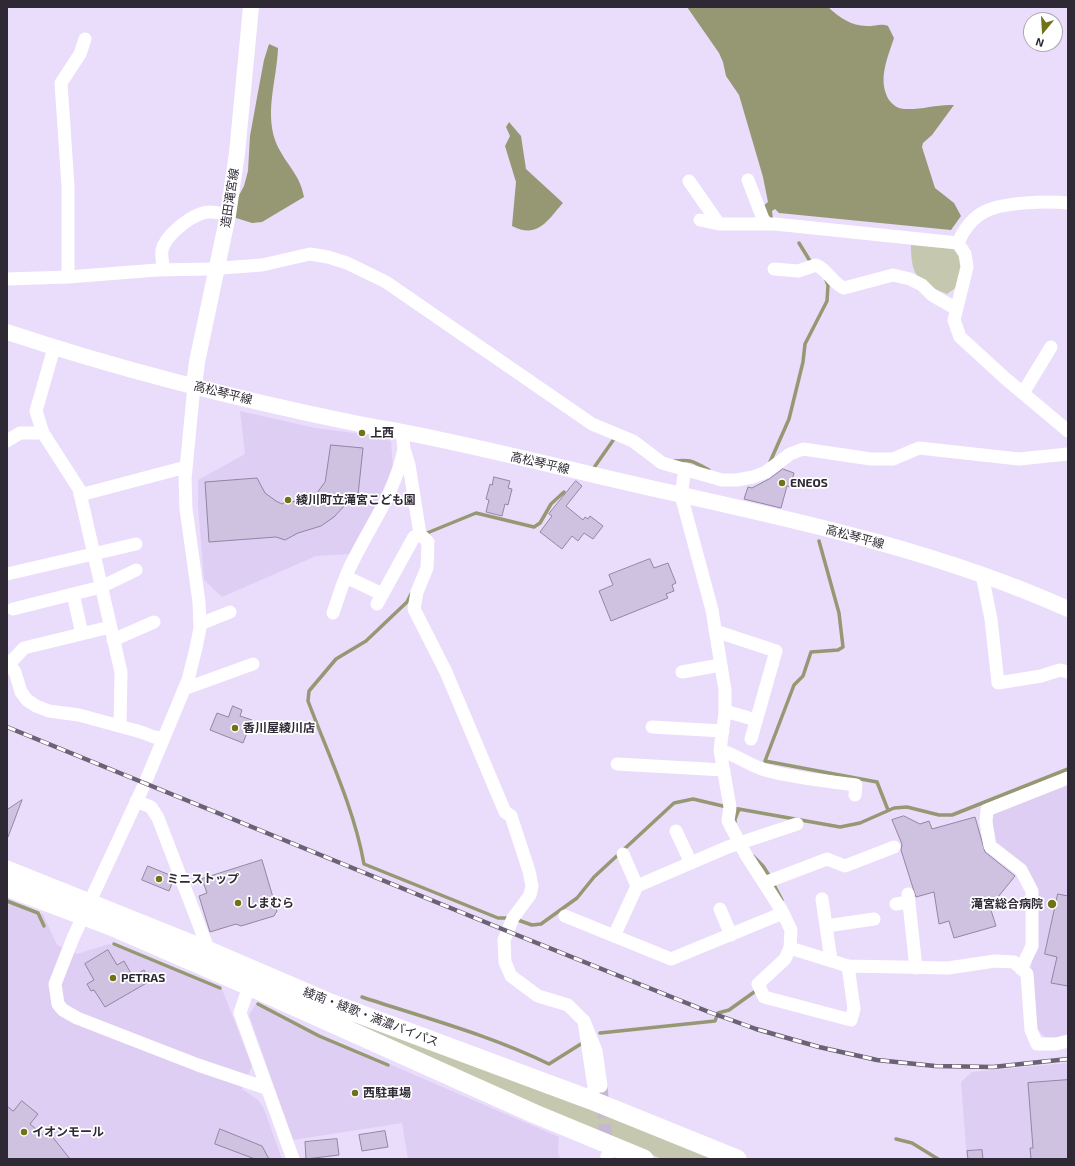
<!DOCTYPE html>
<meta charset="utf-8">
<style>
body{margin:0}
#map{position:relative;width:1075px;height:1166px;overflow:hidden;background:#eadcfb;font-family:"Exo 2",sans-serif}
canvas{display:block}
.frame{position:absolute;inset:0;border:8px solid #2e2934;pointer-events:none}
.north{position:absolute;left:1023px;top:12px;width:40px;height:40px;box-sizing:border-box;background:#fff;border:1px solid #aba9ae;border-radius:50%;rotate:198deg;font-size:11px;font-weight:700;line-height:16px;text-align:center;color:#2e2934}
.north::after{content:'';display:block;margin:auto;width:14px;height:18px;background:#707218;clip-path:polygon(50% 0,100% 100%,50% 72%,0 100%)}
</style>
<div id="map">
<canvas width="1075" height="1166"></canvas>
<div class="frame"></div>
<div class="north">N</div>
</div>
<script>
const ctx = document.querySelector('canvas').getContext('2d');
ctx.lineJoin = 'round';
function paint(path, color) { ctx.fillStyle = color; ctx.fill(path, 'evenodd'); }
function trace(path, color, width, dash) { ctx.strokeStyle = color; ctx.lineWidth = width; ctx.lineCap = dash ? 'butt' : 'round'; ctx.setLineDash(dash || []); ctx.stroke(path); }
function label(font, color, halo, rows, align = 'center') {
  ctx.font = font + ' "Exo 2","Noto Sans JP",sans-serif'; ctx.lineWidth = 3.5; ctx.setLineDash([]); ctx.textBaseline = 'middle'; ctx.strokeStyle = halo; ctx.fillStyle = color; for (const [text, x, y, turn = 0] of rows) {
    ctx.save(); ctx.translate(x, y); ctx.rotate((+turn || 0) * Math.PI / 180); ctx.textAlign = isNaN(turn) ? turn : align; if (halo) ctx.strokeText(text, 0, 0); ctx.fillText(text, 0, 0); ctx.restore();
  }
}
const built = new Path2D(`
 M 240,411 L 315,428 L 369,435 L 391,441 L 393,468 L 382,494 L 350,554 L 316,556 L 222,597 L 204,580 L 198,506 L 198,480 L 245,454 Z
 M 1068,783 L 1068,1037 L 1046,1038 L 1037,1029 L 1031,970 L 1037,892 L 993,844 L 992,816 L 996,812 Z
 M 7,900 L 43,914 L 57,945 L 77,954 L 109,944 L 222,989 L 252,1066 L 242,1089 L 258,1100 L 264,1109 L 282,1159 L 7,1159 Z
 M 257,1002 L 324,1036 L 559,1137 L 558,1153 L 560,1159 L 408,1159 L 402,1123 L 293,1140 L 249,1015 Z
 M 1068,1063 L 1068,1159 L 967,1159 L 961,1082 L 972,1072 Z`);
const green = new Path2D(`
 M 911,245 L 953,249 L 961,257 L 963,267 L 958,286 L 947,294 C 918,282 911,277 911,245 Z
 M 221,962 L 724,1159 L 662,1159 L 573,1122 Z`);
const water = new Path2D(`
 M 687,7 L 828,7 C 839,17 851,26 867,26 C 875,27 879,23 888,26 L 894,38 C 888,57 877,80 889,100 C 893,105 898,109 905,109 C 921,110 937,104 954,105 L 932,135 L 923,143 L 922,147 L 935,188 L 954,203 L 961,216 L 951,230 L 779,213 L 775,209 L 772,211 L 773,219 L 766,214 L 762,207 L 768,202 L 763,177 L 739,95 L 726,76 L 723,62 L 719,53 Z
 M 269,44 L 278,48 C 277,79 265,109 275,140 C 283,162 300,173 304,197 L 262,222 L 252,223 L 233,217 L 237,199 L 244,186 L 248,171 L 250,136 L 258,92 L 264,60 Z
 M 509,122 L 521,136 L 526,169 L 563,203 C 547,221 538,239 512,226 L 516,182 L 505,146 L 510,136 L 506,127 Z`);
const stream = new Path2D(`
 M 799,243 L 810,261
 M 674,461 C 693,459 693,462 709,470
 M 770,462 L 789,419 L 803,362 L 805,344 L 827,301 L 828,285 L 826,280
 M 593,469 L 614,439 L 616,439
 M 427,533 L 476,513 L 534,527 L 540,523 L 551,504 L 564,492
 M 819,541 L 839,613 L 843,647 L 838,650 L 811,652 L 803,676 L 794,685 L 765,761 L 877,782 L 888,810
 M 411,594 L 407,602 L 366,641 L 336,659 L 309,691 L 308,701 C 328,754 354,808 364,864 L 498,918 L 509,918
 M 733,808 L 840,827 L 860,823 L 894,808 L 907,807 L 939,815 L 952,815 L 1068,769
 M 735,822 L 735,819 L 739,809
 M 753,856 L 763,866 L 770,877
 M 773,883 L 782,900
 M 7,901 L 38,913 L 44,926
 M 515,919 L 532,925 L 541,924 L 577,898 L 594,877 L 674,803 L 693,799 L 727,807
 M 114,944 L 220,988
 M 362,997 C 425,1018 490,1035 549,1064 L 584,1042
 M 258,1004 L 319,1036 L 388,1065
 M 600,1033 L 715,1021 L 718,1013 L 729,1010 L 757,990
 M 896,1139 L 912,1143 L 938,1159`);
const building = new Path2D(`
 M 331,445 L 363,448 L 358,495 L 351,494 L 345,505 L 334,517 L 321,526 L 298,533 L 285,540 L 276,537 L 209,542 L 205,482 L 257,478 L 265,493 L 276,501 L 282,504 L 285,502 L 304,501 L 317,493 L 325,482 Z
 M 783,469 L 794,473 L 790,487 L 787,486 L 781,508 L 744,499 L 748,487 L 752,488 L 769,479 Z
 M 494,477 L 510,481 L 508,488 L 512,489 L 508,505 L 505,504 L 502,516 L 486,512 L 489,500 L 486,499 L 490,484 L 492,485 Z
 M 576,481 L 582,486 L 566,506 L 583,520 L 585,517 L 588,519 L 590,516 L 603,526 L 593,539 L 584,533 L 578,541 L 572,536 L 562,549 L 540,532 L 552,516 L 549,514 Z
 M 650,559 L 654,568 L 668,563 L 676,583 L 672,585 L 674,591 L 666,594 L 668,598 L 611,621 L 599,591 L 613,585 L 609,575 Z
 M 233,706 L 242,710 L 240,716 L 252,720 L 243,743 L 210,730 L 217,713 L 228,717 Z
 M 22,800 L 8,837 L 7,837 L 7,810 Z
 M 904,816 L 920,824 L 929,821 L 932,829 L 975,817 L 985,852 L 1015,876 L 990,907 L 996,926 L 954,938 L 949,921 L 939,924 L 934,892 L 916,897 L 913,888 L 901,850 L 902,844 L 892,820 Z
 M 262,860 L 277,911 L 274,916 L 241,926 L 236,924 L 210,932 L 199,896 L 207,893 L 202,879 Z
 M 148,866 L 172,876 L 173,881 L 169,891 L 142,880 Z
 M 1058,894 L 1068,896 L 1068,986 L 1051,983 L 1057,957 L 1045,954 Z
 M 108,950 L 117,965 L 124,961 L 133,977 L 144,970 L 150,981 L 105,1007 L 94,990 L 91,991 L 87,984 L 94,980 L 85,964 Z
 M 1068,1080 L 1068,1159 L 1031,1159 L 1030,1148 L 1033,1148 L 1028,1083 Z
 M 22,1101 L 38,1114 L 30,1124 L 43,1135 L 47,1130 L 70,1159 L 7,1159 L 7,1106 L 13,1111 Z
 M 220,1129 L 262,1146 L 269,1159 L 255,1159 L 215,1144 Z
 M 385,1131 L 388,1147 L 362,1151 L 359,1135 Z
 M 337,1139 L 339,1155 L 306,1159 L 305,1142 Z
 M 982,1150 L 983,1159 L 968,1159 L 967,1151 Z`);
const minorTunnel = new Path2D(`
 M 601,1086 L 607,1151`);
const minor = new Path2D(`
 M 748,180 L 765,224
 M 689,181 L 719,224
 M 700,220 L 719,224 L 775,224 L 958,243 C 963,230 973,217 986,211 C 1005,202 1047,201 1068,203
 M 958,243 L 965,254 L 967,267 L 954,320 L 960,337 L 1006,379 L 1068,431
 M 163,269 C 163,263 161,256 162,250 C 165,236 187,219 200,214 C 209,210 219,213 228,215
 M 774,269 L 798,271 L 816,265 C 828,270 832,283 844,288 L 893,275 L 910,279 L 922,285 L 932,295 L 955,308
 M 68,277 L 68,186 L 61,83 L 80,54 L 85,39
 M 7,279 L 68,277 L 157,270 L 208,269 L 262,265 L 310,254 L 328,257 L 347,263 L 386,282 L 592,424 L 633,441 L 662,463 L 722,480 L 737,480 L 753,477 L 766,472 L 790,454 L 803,449 L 871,459 L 893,459 L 919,448 L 1019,459 L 1068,454
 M 54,348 L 36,411 L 43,433 L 79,489 L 121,672 L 120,726
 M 194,386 L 185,479 L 186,509 L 199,602 L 200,628 L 196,648 L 188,680 L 145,783 L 73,938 L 55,984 L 58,1004 L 63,1010 L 77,1018 L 198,1065 L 266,1088
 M 1023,393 L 1051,347
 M 402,431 L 404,449 L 409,465 L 420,534 L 428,542 L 427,568 L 417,592 L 414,609 L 446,672 L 505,812 L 511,816 L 529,871 L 532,886 L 530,895 L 513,918 L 504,940 L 505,962 L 511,976 L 538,996 L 568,1005 L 584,1021
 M 7,441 L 20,433 L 43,433
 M 685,469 L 681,495 L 712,610 L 725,690 L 725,713 L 720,750 L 730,807 L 728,821 L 746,855 L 782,911 L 791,930 L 790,948 L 785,959 L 758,984 L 764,997 L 851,1020 L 854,1009 L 848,966
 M 80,495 L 186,467
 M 7,574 L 136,544
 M 982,575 L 991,619 L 998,683 L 1041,676 L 1060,670 L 1068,672
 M 346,577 L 382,594
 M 73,594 L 82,634
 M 377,604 L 414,537 L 420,534
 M 13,609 L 101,587 L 136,570
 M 333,613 C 339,596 344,577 353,561 C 372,523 395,492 404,449
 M 200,624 L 230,612
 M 715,631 L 776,651 L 751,739
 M 113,640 L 154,622
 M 7,661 L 15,672 L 21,692 L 27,700 L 36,706 L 49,711 L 79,715 L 141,732 L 154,737 L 163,738
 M 10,663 L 24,648 L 110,627
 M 682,672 L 720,665
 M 184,689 L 253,664
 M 725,711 L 756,720
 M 652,727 L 723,731
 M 720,750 C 736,755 749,765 765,770 C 793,778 827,781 856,785 L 855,795
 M 617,764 L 724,770
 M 136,801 L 151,807 L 158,818 L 209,951
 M 676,831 L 691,863
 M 623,854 L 637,886
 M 764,883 L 827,859 L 845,866 L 894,847
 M 908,894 L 916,968
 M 822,899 L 831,960
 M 896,904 L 909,902
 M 720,909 L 731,935
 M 565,916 L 671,959 L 783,913
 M 826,926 L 874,919
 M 614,936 L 637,886 L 728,847 L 797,824
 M 790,948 L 848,966 L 948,968 L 995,961 L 1014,962 L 1027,974 L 1031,1030 L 1037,1044 L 1056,1044 L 1068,1041
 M 1021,969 L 1032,946 L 1032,891 L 1021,870 L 990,846 L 986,822 L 987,810 L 1068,778
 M 249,986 L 240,1013 L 293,1159
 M 591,1100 L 594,1087 L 584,1021 L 596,1051 L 601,1086
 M 607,1156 L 607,1159`);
const major = new Path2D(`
 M 7,332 C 121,370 241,400 359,424 C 373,427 388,429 403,432 C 496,450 589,475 682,495 C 812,524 946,554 1068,609
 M 194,386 L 197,362 L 228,215 L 237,153 L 251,7`);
const highway = new Path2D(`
 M 7,870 L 209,951 L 330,1003 L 591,1100 L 737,1159
 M 7,887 L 111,926 L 249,986 L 535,1114 L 644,1159`);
const rail = new Path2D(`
 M 7,727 L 507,931 L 709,1012 L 756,1029 L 819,1047 L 877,1060 L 935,1066 L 993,1067 L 1068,1059`);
const markers = [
 [362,433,4,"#707218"],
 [782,483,4,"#707218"],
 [288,500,4,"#707218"],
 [235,728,4,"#707218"],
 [159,879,4,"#707218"],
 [238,903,4,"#707218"],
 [1052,904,5,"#707218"],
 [113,978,4,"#707218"],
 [355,1093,4,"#707218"],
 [24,1132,4,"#707218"]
];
const streetNames = [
 ["造田滝宮線",230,198,-81],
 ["高松琴平線",223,393,14],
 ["高松琴平線",540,463,13],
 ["高松琴平線",855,537,15],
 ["綾南・綾歌・満濃バイパス",371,1017,21]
];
const poiNames = [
 ["上西",370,433],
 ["ENEOS",790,483],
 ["綾川町立滝宮こども園",296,500],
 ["香川屋綾川店",243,728],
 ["ミニストップ",167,879],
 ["しまむら",246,903],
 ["滝宮総合病院",1043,904,"right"],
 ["PETRAS",121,978],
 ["西駐車場",363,1093],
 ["イオンモール",32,1132]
];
paint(built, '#dfcef4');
paint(green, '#c5c7af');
paint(water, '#959873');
trace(stream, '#959873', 3.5);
paint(building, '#cfc1e0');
trace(building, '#9286a2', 1);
trace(minorTunnel, '#c4b8d3', 13, [13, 6]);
trace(minor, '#fff', 13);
trace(major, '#fff', 16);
trace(highway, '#fff', 19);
trace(rail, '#6b6375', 4.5);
trace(rail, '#fff', 3, [9]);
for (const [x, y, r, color] of markers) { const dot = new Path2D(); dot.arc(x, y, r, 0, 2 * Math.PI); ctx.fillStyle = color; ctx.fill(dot); trace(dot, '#fff', 1.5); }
label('12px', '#2e2934', '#fff', streetNames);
label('bold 12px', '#2e2934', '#fff', poiNames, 'left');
</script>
